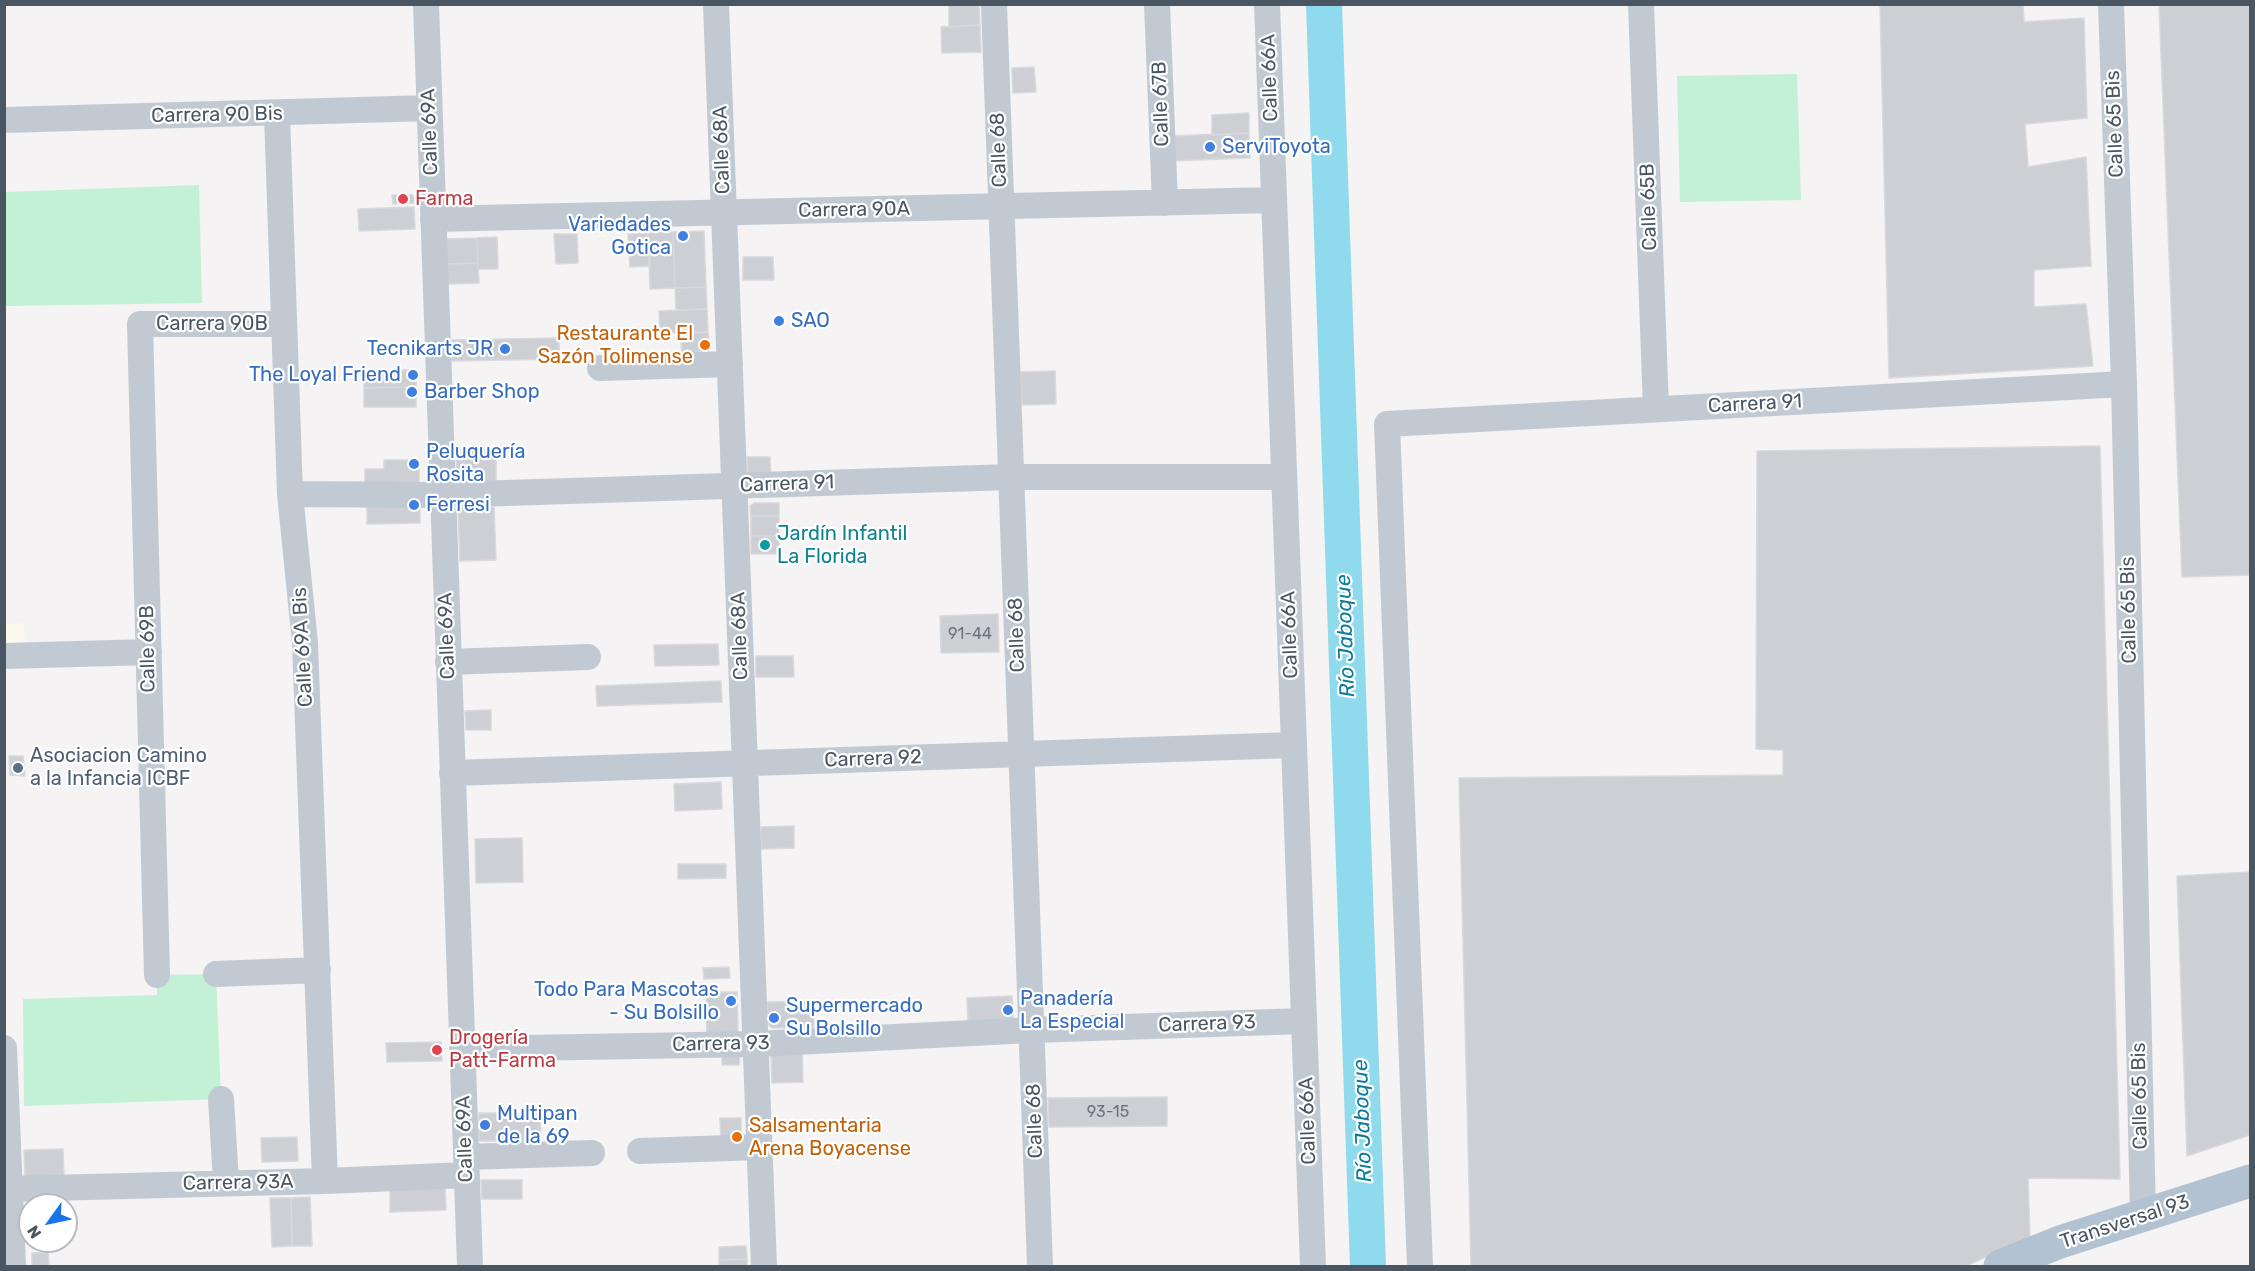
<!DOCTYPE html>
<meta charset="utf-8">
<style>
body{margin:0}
#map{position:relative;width:2255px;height:1271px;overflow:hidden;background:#f5f3f3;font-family:Rubik,sans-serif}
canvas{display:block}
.frame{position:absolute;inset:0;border:6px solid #4a5661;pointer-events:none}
.north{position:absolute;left:18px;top:1193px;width:60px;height:60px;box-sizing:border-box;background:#fff;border:2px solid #b7bbc0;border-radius:50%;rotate:237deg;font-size:16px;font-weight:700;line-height:24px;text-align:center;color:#4a5661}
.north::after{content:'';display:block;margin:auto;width:21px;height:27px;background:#1a73e8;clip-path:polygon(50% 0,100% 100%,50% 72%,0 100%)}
</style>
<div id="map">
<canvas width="2255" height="1271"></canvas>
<div class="frame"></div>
<div class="north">N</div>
</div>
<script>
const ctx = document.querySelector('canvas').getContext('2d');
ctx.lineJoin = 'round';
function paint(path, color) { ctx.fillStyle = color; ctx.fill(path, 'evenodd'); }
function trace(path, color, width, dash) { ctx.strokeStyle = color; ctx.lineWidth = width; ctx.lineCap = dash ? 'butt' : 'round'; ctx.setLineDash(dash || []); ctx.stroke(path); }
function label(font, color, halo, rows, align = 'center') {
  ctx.font = font + ' Rubik,sans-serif'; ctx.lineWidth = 4.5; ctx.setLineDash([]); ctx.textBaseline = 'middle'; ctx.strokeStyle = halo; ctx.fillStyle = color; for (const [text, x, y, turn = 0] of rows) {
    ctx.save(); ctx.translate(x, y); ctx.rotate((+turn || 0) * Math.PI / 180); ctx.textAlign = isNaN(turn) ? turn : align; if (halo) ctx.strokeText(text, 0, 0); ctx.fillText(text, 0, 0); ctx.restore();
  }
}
const commercial = new Path2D(`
 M 24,623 L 25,646 L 5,647 L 4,625 Z`);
const green = new Path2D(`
 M 1797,74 L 1801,200 L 1680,202 L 1677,76 Z
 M 199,185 L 202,303 L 5,306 L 5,192 Z
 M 216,974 L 221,1099 L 24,1106 L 23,999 L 157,995 L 157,975 Z`);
const river = new Path2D(`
 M 1324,4 L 1368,1266`);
const building = new Path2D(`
 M 979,4 L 980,25 L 949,27 L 949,5 Z
 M 1880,4 L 2023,4 L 2024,22 L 2084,18 L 2087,118 L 2025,124 L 2028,167 L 2086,157 L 2091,266 L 2034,270 L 2034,307 L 2086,304 L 2093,366 L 1889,378 Z
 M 2159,4 L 2250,4 L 2250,575 L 2182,577 Z
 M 980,25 L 981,52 L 942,53 L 941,27 Z
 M 1034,67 L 1036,92 L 1013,93 L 1012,68 Z
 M 1249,113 L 1249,133 L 1212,135 L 1212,115 Z
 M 1249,133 L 1250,158 L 1170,161 L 1169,136 Z
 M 392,195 L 413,195 L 414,203 L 393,204 Z
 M 414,207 L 415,229 L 359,231 L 358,209 Z
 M 704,231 L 706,287 L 675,288 L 673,232 Z
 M 673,232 L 675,288 L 650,289 L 648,233 Z
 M 648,233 L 650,266 L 630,267 L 628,234 Z
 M 554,234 L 577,234 L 578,263 L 556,264 Z
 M 497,237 L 498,269 L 478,269 L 477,238 Z
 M 477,238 L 478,263 L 446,264 L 446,239 Z
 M 743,257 L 773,257 L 774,280 L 743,280 Z
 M 478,263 L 479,283 L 447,284 L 446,264 Z
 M 706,287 L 707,309 L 676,310 L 675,288 Z
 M 707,309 L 708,332 L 660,333 L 659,311 Z
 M 708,332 L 709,352 L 682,353 L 680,333 Z
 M 559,338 L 559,359 L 452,361 L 451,340 Z
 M 364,370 L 416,370 L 416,387 L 364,388 Z
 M 1055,371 L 1056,404 L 1022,405 L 1020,372 Z
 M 416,387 L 416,407 L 364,407 L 364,388 Z
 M 2100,446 L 2120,1179 L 2028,1178 L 2030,1237 L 1966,1266 L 1471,1266 L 1459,778 L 1783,775 L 1783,750 L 1756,749 L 1757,451 Z
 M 456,448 L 496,448 L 496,483 L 457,484 Z
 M 747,457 L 770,457 L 771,481 L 748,482 Z
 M 384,460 L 419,460 L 419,490 L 365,489 L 365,469 L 384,469 Z
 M 367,500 L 420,500 L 420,523 L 367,524 Z
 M 754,503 L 779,503 L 779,516 L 751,516 L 750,506 Z
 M 494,507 L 496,560 L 460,561 L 458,508 Z
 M 751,516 L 779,516 L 779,536 L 751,536 Z
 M 751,536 L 779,536 L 779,554 L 751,554 Z
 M 998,614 L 999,652 L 941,653 L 940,616 Z
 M 718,644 L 719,665 L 655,666 L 654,645 Z
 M 756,656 L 793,656 L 794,677 L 756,677 Z
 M 721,681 L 722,702 L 597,706 L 596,686 Z
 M 491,710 L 491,730 L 466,730 L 465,711 Z
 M 9,756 L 23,756 L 25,776 L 10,775 Z
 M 721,782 L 722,809 L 675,811 L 674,784 Z
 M 794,826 L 794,848 L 761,849 L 761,827 Z
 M 522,838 L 523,882 L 476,883 L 475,839 Z
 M 678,864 L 726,864 L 726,878 L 678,879 Z
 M 2250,872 L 2250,1135 L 2187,1156 L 2177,876 Z
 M 729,967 L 730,978 L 704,979 L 703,968 Z
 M 706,992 L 737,992 L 738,1032 L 707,1038 Z
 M 1012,996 L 1013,1019 L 968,1021 L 967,998 Z
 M 813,1001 L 814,1027 L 772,1028 L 768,1024 L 767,1002 Z
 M 441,1042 L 442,1061 L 387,1062 L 386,1043 Z
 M 771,1050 L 802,1050 L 803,1082 L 772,1083 Z
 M 722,1051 L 740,1055 L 739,1065 L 722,1065 Z
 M 1167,1097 L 1167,1126 L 1049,1127 L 1048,1098 Z
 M 479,1113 L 540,1113 L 541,1141 L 479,1141 Z
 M 720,1118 L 741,1118 L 741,1142 L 721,1142 Z
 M 297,1137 L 298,1161 L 262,1162 L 261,1138 Z
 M 63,1149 L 64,1176 L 25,1177 L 24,1150 Z
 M 481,1180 L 522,1180 L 522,1199 L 482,1199 Z
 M 445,1187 L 446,1210 L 390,1212 L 390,1188 Z
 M 310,1197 L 312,1246 L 292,1246 L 291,1198 Z
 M 270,1198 L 291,1198 L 292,1246 L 272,1247 Z
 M 746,1246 L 747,1259 L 719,1260 L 719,1247 Z
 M 48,1252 L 49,1266 L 32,1266 L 32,1253 Z
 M 747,1259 L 747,1266 L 719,1266 L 719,1260 Z`);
const minor = new Path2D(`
 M 426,4 L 470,1266
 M 716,4 L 764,1266
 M 994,4 L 1040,1266
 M 1157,4 L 1165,203
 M 1267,4 L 1313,1266
 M 1641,4 L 1656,409
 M 2111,4 L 2124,384 L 2143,1215
 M 277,114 L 290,494 L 305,643 L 325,1181
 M 4,120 L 429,108
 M 433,219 L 1274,200
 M 600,368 L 730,364
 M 290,494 L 443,495 L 1011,477 L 1284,477
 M 4,656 L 149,652
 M 448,662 L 588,657
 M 452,773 L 1294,745
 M 216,974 L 318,970
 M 157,975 L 140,324 L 284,324
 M 4,1048 L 13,1266
 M 462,1049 L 756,1044 L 1032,1030 L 1304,1021
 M 221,1099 L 226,1182
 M 640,1151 L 760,1147
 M 466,1157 L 592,1153
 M 9,1189 L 325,1181 L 467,1175
 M 1420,1266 L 1387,424 L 2124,384`);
const major = new Path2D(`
 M 2000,1266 L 2060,1242 L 2250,1181`);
const markers = [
 [1210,147,6,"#3f7fe0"],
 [403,199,6,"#e0444e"],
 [683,236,6,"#3f7fe0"],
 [779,321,6,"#3f7fe0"],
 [705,345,6,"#e8710a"],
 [505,349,6,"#3f7fe0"],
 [413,375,6,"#3f7fe0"],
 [412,392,6,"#3f7fe0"],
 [414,464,6,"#3f7fe0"],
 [414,505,6,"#3f7fe0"],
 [765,545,6,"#0f9aa8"],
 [18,768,6,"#5c6f8a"],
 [731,1001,6,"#3f7fe0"],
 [1008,1010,6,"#3f7fe0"],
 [774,1018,6,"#3f7fe0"],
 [437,1050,6,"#e0444e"],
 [485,1125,6,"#3f7fe0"],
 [737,1137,6,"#e8710a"]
];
const numberNames = [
 ["91-44",970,634],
 ["93-15",1108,1112]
];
const streetNames = [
 ["Calle 66A",1270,78,-92],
 ["Calle 67B",1161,104,-92],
 ["Carrera 90 Bis",217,115,-1],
 ["Calle 65 Bis",2115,124,-92],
 ["Calle 69A",430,132,-92],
 ["Calle 68A",722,150,-92],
 ["Calle 68",999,150,-92],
 ["Calle 65B",1649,207,-92],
 ["Carrera 90A",854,210,-1],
 ["Carrera 90B",212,324],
 ["Carrera 91",1755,404,-3],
 ["Carrera 91",787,484,-2],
 ["Calle 65 Bis",2129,610,-91],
 ["Calle 68",1017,635,-92],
 ["Calle 66A",1290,635,-92],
 ["Calle 69A",447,636,-92],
 ["Calle 68A",740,636,-92],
 ["Calle 69A Bis",303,647,-93],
 ["Calle 69B",148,649,-91],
 ["Carrera 92",873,759,-2],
 ["Carrera 93",1207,1024,-2],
 ["Carrera 93",721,1044,-1],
 ["Calle 65 Bis",2140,1096,-91],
 ["Calle 68",1035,1121,-92],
 ["Calle 66A",1308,1121,-92],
 ["Calle 69A",465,1139,-92],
 ["Carrera 93A",238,1183,-1],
 ["Transversal 93",2125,1222,-18]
];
const shopNames = [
 ["ServiToyota",1222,147],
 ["Variedades",671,225,"right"],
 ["Gotica",671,248,"right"],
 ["SAO",791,321],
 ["Tecnikarts JR",493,349,"right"],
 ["The Loyal Friend",401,375,"right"],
 ["Barber Shop",424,392],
 ["Peluquería",426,452],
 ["Rosita",426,475],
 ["Ferresi",426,505],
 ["Todo Para Mascotas",719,990,"right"],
 ["- Su Bolsillo",719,1013,"right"],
 ["Panadería",1020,999],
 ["La Especial",1020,1022],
 ["Supermercado",786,1006],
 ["Su Bolsillo",786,1029],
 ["Multipan",497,1114],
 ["de la 69",497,1137]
];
const healthNames = [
 ["Farma",415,199],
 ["Drogería",449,1038],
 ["Patt-Farma",449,1061]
];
const foodNames = [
 ["Restaurante El",693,334],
 ["Sazón Tolimense",693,357],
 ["Salsamentaria",749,1126,"left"],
 ["Arena Boyacense",749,1149,"left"]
];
const cultureNames = [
 ["Jardín Infantil",777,534],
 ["La Florida",777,557]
];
const serviceNames = [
 ["Asociacion Camino",30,756],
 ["a la Infancia ICBF",30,779]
];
const waterNames = [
 ["Río Jaboque",1346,636,-92],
 ["Río Jaboque",1363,1121,-92]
];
paint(commercial, '#fdf9ef');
paint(green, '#c3f1d5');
trace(river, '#90daee', 36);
paint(building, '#cdcfd5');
trace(building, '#d7d9de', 1.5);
trace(minor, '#c1cad2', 26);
trace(major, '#b3c2d1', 33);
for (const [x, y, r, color] of markers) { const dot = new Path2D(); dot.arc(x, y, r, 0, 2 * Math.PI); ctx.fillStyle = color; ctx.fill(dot); trace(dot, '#fff', 2); }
label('16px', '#6b747e', null, numberNames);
label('20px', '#4a5661', '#fff', streetNames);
label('20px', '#366cbe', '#fff', shopNames, 'left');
label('20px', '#be3a42', '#fff', healthNames, 'left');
label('20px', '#c56008', '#fff', foodNames, 'right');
label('20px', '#0d838f', '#fff', cultureNames, 'left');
label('20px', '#4e5e75', '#fff', serviceNames, 'left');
label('italic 21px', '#0c7c9b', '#fff', waterNames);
</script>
